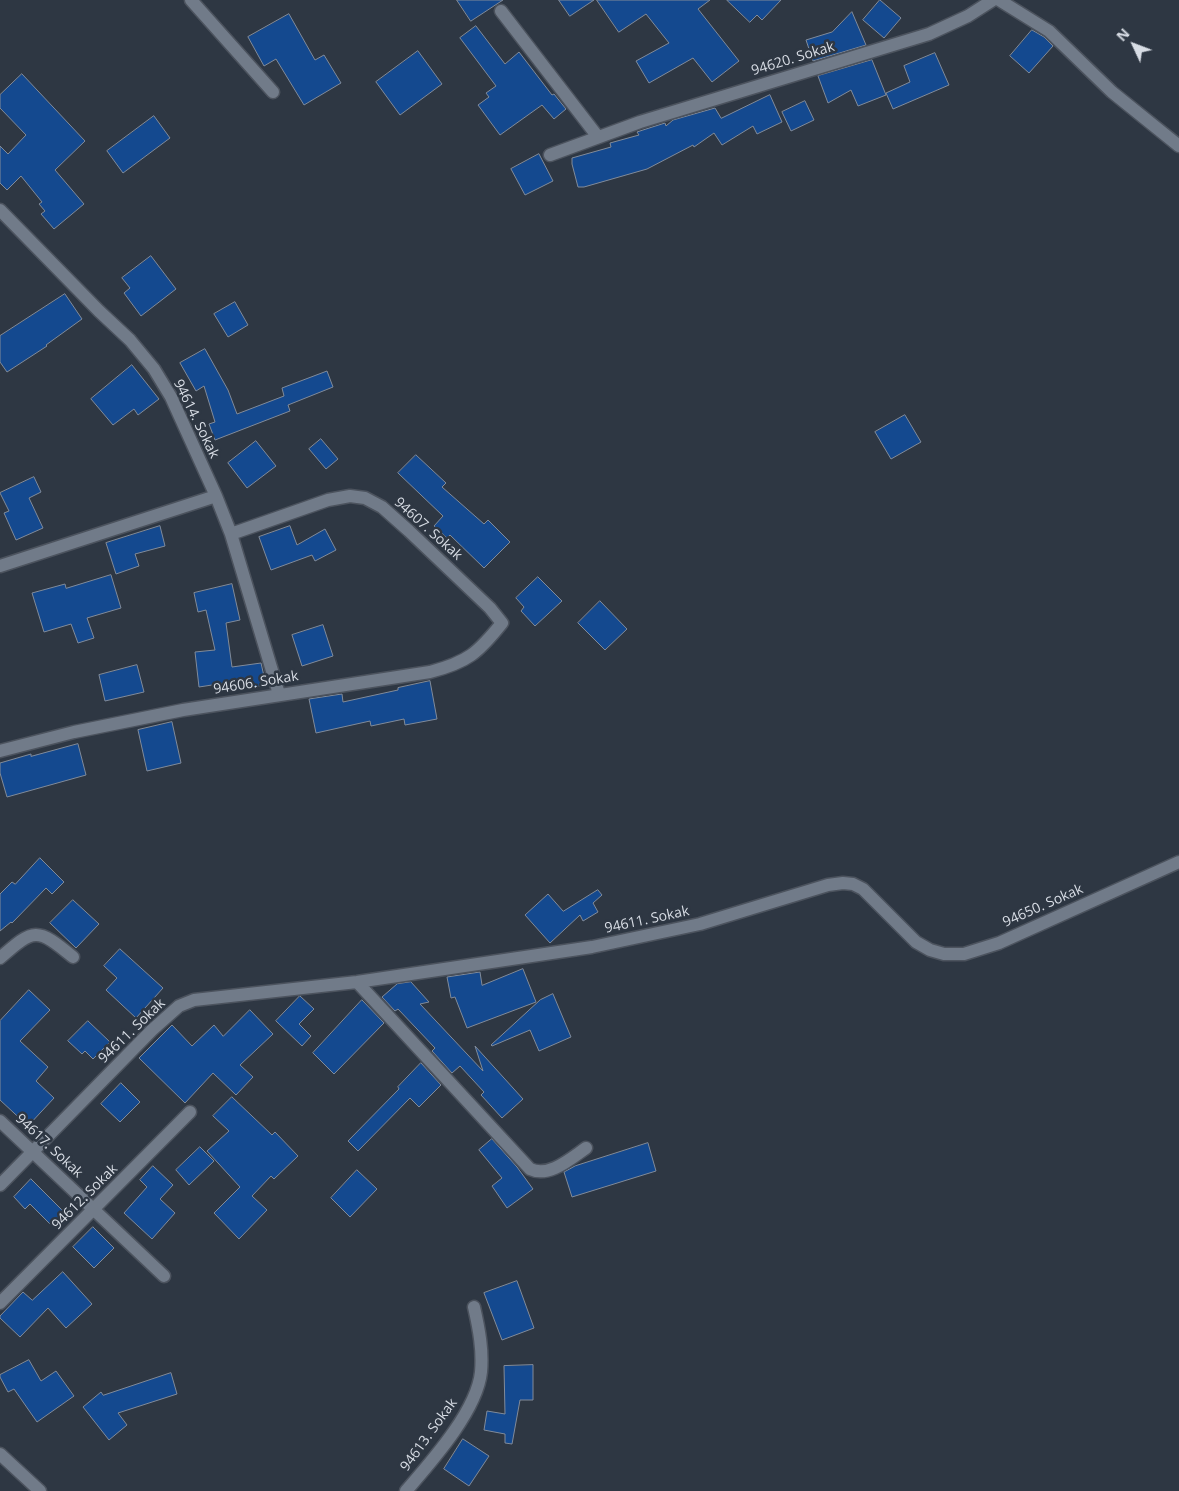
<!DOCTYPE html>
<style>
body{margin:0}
#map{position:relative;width:1179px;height:1491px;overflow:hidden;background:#2e3743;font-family:"Open Sans",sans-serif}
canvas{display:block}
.north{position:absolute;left:1109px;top:20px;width:50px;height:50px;-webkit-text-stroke:4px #2e3743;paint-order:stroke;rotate:313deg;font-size:14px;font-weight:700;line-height:20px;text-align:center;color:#d8dde5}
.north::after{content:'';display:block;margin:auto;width:18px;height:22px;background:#d8dde5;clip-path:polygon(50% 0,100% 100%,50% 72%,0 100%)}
</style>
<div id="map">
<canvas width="1179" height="1491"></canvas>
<div class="north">N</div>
</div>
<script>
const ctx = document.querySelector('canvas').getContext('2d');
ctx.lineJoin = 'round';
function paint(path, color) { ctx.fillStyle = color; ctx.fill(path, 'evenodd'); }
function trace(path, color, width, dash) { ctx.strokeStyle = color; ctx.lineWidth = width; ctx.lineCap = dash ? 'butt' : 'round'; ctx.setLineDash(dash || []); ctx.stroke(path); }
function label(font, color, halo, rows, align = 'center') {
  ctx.font = font + ' "Open Sans",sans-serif'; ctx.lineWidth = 5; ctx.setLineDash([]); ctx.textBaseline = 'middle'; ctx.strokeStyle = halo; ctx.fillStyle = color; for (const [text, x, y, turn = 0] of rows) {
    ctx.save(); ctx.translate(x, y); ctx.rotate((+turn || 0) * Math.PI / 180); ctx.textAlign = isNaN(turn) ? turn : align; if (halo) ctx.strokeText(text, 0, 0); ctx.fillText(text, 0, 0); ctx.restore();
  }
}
const building = new Path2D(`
 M 457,0 L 503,0 L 471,21 Z
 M 559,0 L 594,0 L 570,16 Z
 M 597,0 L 710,0 L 698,9 L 739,61 L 712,82 L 693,58 L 649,83 L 636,61 L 669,43 L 646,14 L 619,32 Z
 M 727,0 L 781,0 L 762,20 L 757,15 L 750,22 Z
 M 880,0 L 901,18 L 884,38 L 863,20 Z
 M 852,12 L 866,45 L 813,61 L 806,40 L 832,32 Z
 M 289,14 L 315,60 L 324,55 L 341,83 L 304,105 L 276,59 L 264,66 L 248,37 Z
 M 476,26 L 505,64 L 519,52 L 552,95 L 554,94 L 566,109 L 554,119 L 542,105 L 500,135 L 478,105 L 489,97 L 486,93 L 496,86 L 460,38 Z
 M 1032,30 L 1044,37 L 1053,46 L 1029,73 L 1010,56 Z
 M 418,51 L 442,84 L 400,115 L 376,82 Z
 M 935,53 L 949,85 L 893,109 L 886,93 L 910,82 L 904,66 Z
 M 872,60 L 886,95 L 858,106 L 851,90 L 828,103 L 818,76 Z
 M 22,74 L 85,141 L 55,170 L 84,204 L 54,229 L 41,214 L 45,211 L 39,204 L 42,202 L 21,176 L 7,190 L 0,183 L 0,146 L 8,154 L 26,135 L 0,108 L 0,95 Z
 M 770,95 L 782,122 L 757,134 L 753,126 L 722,145 L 714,133 L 694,147 L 693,145 L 647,169 L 584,187 L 578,187 L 572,164 L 572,158 L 611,147 L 610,143 L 639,135 L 637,132 L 643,130 L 665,123 L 666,126 L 673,120 L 715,108 L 721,118 Z
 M 805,101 L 814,120 L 791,131 L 782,112 Z
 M 154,116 L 170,138 L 123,173 L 107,151 Z
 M 539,154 L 553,181 L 525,195 L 511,169 Z
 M 151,256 L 176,289 L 141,316 L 124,293 L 130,288 L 122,278 Z
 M 65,294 L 82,319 L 46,345 L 47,346 L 7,372 L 0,362 L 0,336 Z
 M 235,302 L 248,325 L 228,337 L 214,314 Z
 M 205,349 L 228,390 L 237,414 L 284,396 L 282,388 L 327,371 L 333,387 L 288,405 L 290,411 L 215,440 L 209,424 L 215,422 L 204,386 L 196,391 L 180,363 Z
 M 132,365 L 159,399 L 138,415 L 134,409 L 113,425 L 91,399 Z
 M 905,415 L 921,442 L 891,459 L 875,432 Z
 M 321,439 L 338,459 L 326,469 L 309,449 Z
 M 256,441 L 276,466 L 247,488 L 228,463 Z
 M 416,455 L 446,483 L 442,487 L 484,524 L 488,520 L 510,542 L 484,568 L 450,535 L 447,538 L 434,526 L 443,516 L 398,473 Z
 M 34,477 L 41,492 L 29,498 L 43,528 L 16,540 L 4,513 L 9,511 L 0,493 Z
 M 160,526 L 165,546 L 135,554 L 139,566 L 116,574 L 106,543 Z
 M 290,526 L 297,545 L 325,529 L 336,550 L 315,561 L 312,555 L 271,570 L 259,537 Z
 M 111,575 L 121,608 L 87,618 L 94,638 L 78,643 L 71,624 L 44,632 L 32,593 L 65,584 L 66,588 Z
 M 538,577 L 562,601 L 535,626 L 521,611 L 524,607 L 516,598 Z
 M 232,584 L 240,620 L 226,623 L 232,667 L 261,663 L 266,685 L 253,687 L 251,679 L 199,687 L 195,652 L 215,650 L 206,610 L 198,612 L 194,593 Z
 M 600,601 L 627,629 L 605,650 L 578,623 Z
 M 323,625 L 333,656 L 302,666 L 292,635 Z
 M 137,665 L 144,692 L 105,701 L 99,675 Z
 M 430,681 L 437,719 L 405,725 L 404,719 L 371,726 L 370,721 L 316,733 L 309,699 L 342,694 L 343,702 L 398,690 L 398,688 Z
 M 172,722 L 181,763 L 147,771 L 138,730 Z
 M 78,744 L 86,775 L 7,797 L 0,773 L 0,763 L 31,754 L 31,756 Z
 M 40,858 L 64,882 L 52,894 L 46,888 L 12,923 L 11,922 L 0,931 L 0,894 L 12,882 L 15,884 Z
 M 598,890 L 602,895 L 593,903 L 598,912 L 583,921 L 580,915 L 550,943 L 525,915 L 548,894 L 563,911 Z
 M 73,900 L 99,924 L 76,948 L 50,923 Z
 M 120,949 L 163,988 L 136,1018 L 106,990 L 117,978 L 104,966 Z
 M 523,969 L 536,1002 L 467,1028 L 455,997 L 451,998 L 447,977 L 480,972 L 482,985 Z
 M 411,982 L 429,1002 L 420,1004 L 483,1071 L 475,1046 L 523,1099 L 502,1118 L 481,1095 L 484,1092 L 460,1066 L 452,1073 L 432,1051 L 435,1048 L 398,1009 L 395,1011 L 382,997 L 397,984 Z
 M 29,990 L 50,1010 L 20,1041 L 48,1067 L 36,1081 L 54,1098 L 28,1126 L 0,1100 L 0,1021 Z
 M 553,994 L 571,1037 L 539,1051 L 530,1030 L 492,1046 L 491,1045 L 540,1000 Z
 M 300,996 L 314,1009 L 299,1024 L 311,1036 L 302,1046 L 276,1021 Z
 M 362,1000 L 384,1023 L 334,1074 L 313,1053 Z
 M 250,1010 L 273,1034 L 240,1065 L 253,1077 L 236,1095 L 213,1073 L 185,1103 L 139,1058 L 172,1025 L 192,1046 L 214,1025 L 223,1036 Z
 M 88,1021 L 110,1042 L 93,1059 L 85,1051 L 82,1054 L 68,1041 Z
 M 421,1063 L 441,1085 L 419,1107 L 410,1098 L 358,1151 L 348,1141 L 399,1089 L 398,1087 Z
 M 121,1083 L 140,1102 L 120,1122 L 101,1104 Z
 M 232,1097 L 272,1135 L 275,1132 L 298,1156 L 274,1179 L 271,1176 L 252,1196 L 267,1210 L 239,1239 L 214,1213 L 240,1187 L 207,1151 L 229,1131 L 213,1116 Z
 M 492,1139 L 517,1167 L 533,1189 L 507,1208 L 492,1186 L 502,1178 L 479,1150 Z
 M 648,1143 L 656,1171 L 572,1197 L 564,1172 L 575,1166 Z
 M 200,1147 L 214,1161 L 189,1185 L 176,1170 Z
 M 153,1166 L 173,1185 L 160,1199 L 175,1213 L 152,1239 L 124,1213 L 147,1187 L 140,1180 Z
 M 357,1170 L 377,1189 L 350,1217 L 331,1198 Z
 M 31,1179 L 65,1213 L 52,1226 L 30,1204 L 25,1209 L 14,1197 Z
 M 93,1227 L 114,1248 L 94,1268 L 73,1247 Z
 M 63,1272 L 92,1304 L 66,1328 L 48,1308 L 20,1337 L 0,1318 L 0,1316 L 23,1292 L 32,1300 Z
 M 517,1281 L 534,1328 L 502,1340 L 484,1293 Z
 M 29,1360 L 41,1381 L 56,1371 L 74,1396 L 37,1422 L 14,1389 L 8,1392 L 0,1377 L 0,1375 Z
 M 533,1365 L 533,1400 L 520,1400 L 512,1444 L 505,1443 L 505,1434 L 484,1430 L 487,1411 L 505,1414 L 504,1366 Z
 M 171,1373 L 177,1394 L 118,1413 L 127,1425 L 109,1440 L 83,1407 L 101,1392 L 103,1395 Z
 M 463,1439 L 489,1456 L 469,1486 L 444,1469 Z`);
const minor = new Path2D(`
 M 191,0 L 273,92
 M 999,0 L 1049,31 L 1112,92 L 1179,146
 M 501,11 L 598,137
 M 550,155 L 640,122 L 929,34 L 968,16 L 993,0
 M 0,210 L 99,311 L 130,340 L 154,369 L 171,397 L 216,496 L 231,534 L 279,694
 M 0,566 L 216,496
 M 0,751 L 74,732 L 183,710 L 430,672 C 468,662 478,653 502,623 L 490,608 L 409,531 L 382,507 L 365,498 L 350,496 L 328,500 L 231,534
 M 0,958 C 34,928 37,927 73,957
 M 357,982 L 530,1169 C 549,1178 570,1159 586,1148
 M 0,1121 L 164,1276
 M 0,1185 L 152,1030 L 179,1006 L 194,1000 L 357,982 L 592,947 L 700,924 L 828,885 L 843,883 L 853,884 L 863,889 L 916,942 L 930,950 L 944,954 L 964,954 L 999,943 L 1179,862
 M 0,1303 L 190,1112
 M 0,1454 L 40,1491
 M 406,1491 C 431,1462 477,1411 481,1372 C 483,1350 479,1329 474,1307`);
const streetNames = [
 ["94620. Sokak",793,59,-17],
 ["94614. Sokak",196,419,64],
 ["94607. Sokak",428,529,42],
 ["94606. Sokak",256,683,-9],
 ["94650. Sokak",1043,906,-24],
 ["94611. Sokak",647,920,-12],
 ["94611. Sokak",132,1031,-44],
 ["94617. Sokak",49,1146,43],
 ["94612. Sokak",85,1197,-45],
 ["94613. Sokak",429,1435,-54]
];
paint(building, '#14498f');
trace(building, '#818b9a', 1);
trace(minor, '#4c535e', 15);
trace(minor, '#717b89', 12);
label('14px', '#d8dde5', '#2e3743', streetNames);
</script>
